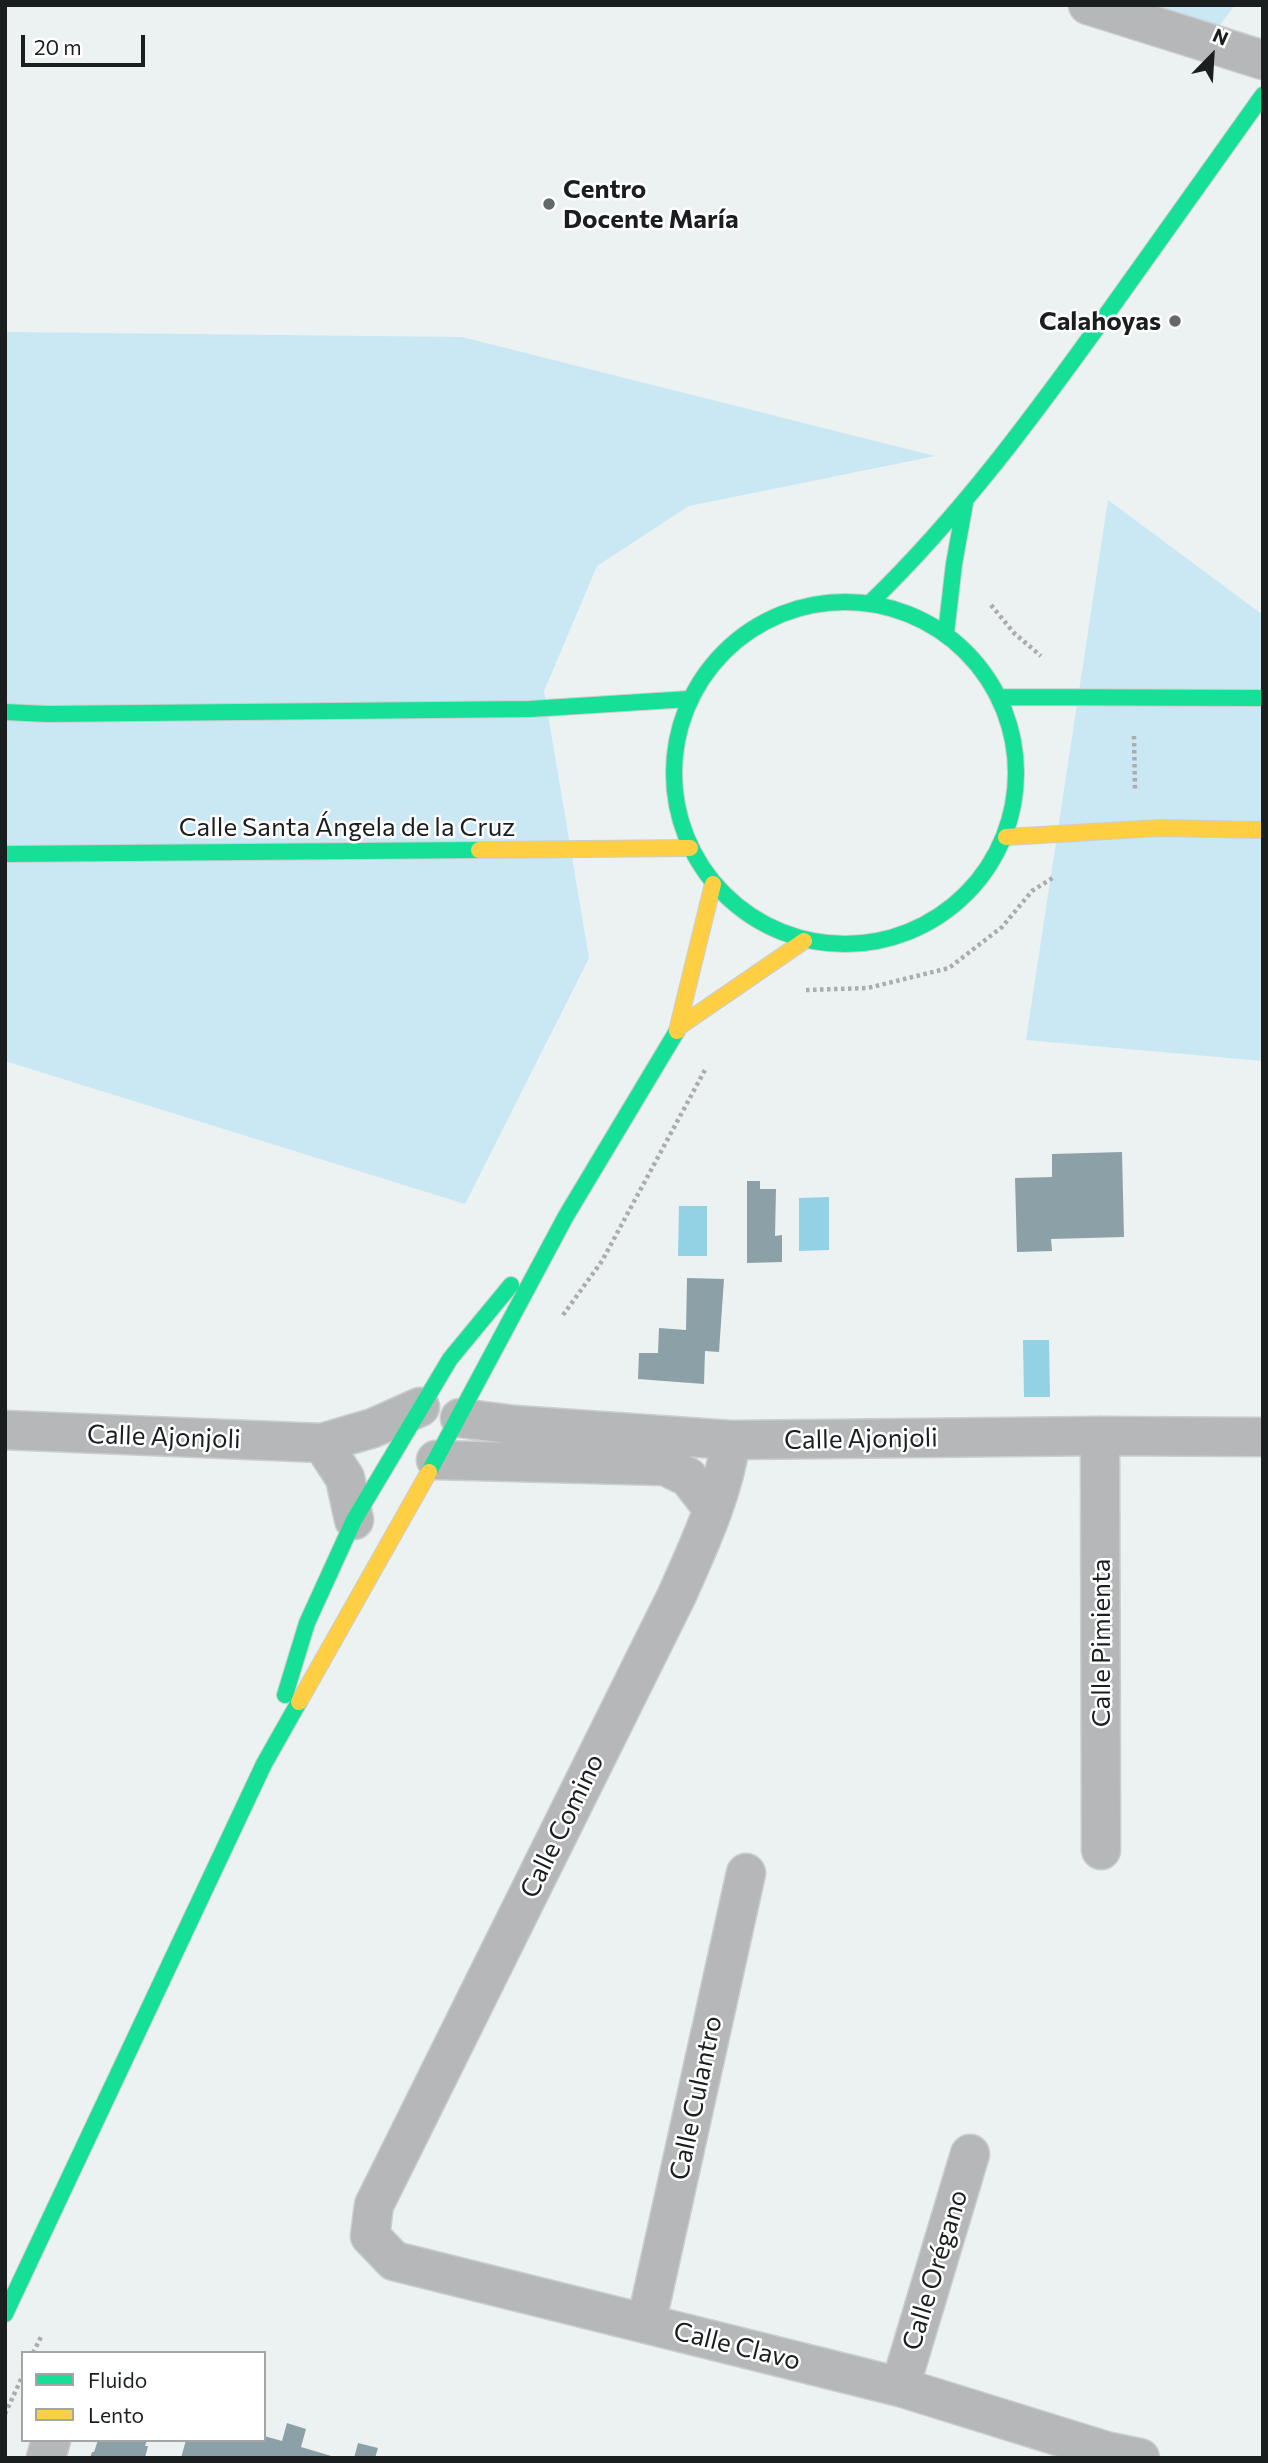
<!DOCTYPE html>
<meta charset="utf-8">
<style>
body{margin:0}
#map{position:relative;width:1268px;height:2463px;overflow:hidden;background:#ecf1f2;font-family:Commissioner,sans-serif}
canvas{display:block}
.frame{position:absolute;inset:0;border:7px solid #1b1e1f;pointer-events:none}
.legend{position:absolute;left:21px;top:2351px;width:245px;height:91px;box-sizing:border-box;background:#fff;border:2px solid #a4a5a5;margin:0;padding:9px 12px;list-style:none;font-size:21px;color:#1b1e1f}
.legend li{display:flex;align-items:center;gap:14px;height:35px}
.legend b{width:35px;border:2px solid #a4a5a5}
.north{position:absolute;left:1177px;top:21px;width:70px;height:70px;-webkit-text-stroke:5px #fff;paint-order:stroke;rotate:24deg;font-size:19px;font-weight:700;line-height:28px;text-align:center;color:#1b1e1f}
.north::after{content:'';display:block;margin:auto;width:24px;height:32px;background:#1b1e1f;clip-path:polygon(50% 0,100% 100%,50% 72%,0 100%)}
.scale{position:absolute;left:21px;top:35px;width:124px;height:32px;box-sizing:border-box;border:4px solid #1b1e1f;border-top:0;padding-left:9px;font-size:21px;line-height:24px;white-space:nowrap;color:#1b1e1f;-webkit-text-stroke:5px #fff;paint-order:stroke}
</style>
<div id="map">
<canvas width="1268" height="2463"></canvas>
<div class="frame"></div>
<ul class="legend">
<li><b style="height:9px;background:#16e098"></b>Fluido</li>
<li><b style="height:9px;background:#ffcf43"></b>Lento</li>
</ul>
<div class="north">N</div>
<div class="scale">20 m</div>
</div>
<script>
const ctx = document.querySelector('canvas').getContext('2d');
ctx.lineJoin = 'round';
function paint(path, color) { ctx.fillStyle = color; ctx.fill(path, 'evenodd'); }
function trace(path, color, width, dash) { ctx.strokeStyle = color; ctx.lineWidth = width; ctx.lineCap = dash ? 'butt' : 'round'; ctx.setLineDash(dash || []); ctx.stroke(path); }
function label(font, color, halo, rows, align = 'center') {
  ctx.font = font + ' Commissioner,sans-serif'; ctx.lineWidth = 5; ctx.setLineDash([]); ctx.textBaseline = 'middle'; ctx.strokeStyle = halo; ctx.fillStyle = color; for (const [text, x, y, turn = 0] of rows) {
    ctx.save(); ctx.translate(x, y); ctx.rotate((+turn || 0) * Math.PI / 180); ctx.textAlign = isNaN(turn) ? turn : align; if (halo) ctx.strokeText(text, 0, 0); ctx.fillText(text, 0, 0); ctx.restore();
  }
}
const green = new Path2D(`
 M 1145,5 L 1235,5 L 1217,29 Z
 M 5,332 L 462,337 L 935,456 L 689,506 L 597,566 L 544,691 L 589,958 L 465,1204 L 5,1061 Z
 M 1108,500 L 1263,615 L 1263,1061 L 1026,1040 Z`);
const water = new Path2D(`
 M 829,1197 L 829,1250 L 799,1251 L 799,1198 Z
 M 679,1206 L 707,1206 L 707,1256 L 678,1256 Z
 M 1023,1340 L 1049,1340 L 1050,1397 L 1024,1397 Z`);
const building = new Path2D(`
 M 1122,1152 L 1124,1237 L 1051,1239 L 1052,1251 L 1017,1252 L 1015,1178 L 1052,1177 L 1052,1154 Z
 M 747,1181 L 760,1181 L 760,1189 L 776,1189 L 775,1236 L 782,1235 L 782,1262 L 747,1263 Z
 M 687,1278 L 724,1279 L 719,1352 L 705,1351 L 704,1384 L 638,1379 L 639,1353 L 658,1353 L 659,1328 L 686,1330 Z
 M 287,2423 L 306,2429 L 301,2447 L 338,2458 L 181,2458 L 186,2440 L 264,2440 L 264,2436 L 282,2441 Z
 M 98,2440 L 147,2440 L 145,2446 L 148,2446 L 145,2458 L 90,2458 L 92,2452 L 94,2452 Z
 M 358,2443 L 378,2448 L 375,2458 L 354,2458 Z`);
const path = new Path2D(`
 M 991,605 L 1014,633 L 1041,656
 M 1134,736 L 1135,790
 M 806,990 L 868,988 L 949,968 L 1002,927 L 1032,891 L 1054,877
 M 563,1315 L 602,1261 L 706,1068
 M 33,2353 L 41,2337
 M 5,2414 L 23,2375`);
const street = new Path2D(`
 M 1088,5 L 1263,60
 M 460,1418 L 515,1425 L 731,1440 L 1100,1436 L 1263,1437
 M 5,1430 L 322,1443 L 373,1428 L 420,1407
 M 1100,1436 L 1101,1850
 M 731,1440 C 723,1495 699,1545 677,1595 L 374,2205 L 370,2236 L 394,2261 L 900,2387 L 1106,2451 L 1140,2458
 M 322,1443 L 345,1478 L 354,1520
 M 436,1460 L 665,1466 L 688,1477 L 713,1509
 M 646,2324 L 746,1873
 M 900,2387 L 970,2154
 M 46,2458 L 51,2440`);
const fast = new Path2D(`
 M674 773a171 171 0 1 1 342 0a171 171 0 1 1-342 0Z
 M 870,603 C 961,515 1035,414 1109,311 C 1160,239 1212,167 1263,95
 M 946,633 L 954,564 L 965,503
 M 1000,697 L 1263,698
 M 5,712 L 47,714 L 530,709 L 689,699
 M 5,854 L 479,850
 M 429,1472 L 566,1216 L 677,1031
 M 285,1695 L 307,1623 L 354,1520 L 450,1359 L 511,1285
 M 5,2314 L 264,1764 L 299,1702`);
const slow = new Path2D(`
 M 1006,837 L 1159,828 L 1263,830
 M 479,850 L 690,848
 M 680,1026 L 804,941
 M 677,1031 L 713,884
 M 299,1702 L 429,1472`);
const markers = [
 [549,204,7,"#646869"],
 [1175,321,7,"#646869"]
];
const poiNames = [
 ["Centro",563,189],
 ["Docente María",563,219],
 ["Calahoyas",1161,321,"right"]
];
const streetNames = [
 ["Calle Santa Ángela de la Cruz",347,827],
 ["Calle Ajonjoli",164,1437,2],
 ["Calle Ajonjoli",861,1439,-1],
 ["Calle Pimienta",1101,1643,-90],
 ["Calle Comino",562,1826,-64],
 ["Calle Culantro",696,2098,-78],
 ["Calle Orégano",935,2270,-73],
 ["Calle Clavo",737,2346,14]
];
paint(green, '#c9e8f3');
paint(water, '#93d2e5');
paint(building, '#8ca1a7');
trace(street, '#cbcecf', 41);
trace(fast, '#cbcecf', 18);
trace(slow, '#cbcecf', 18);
trace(path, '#abacac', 4.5, [3.5, 3.5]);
trace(street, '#b6b7b8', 38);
trace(fast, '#16e098', 16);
trace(slow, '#ffcf43', 16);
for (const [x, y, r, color] of markers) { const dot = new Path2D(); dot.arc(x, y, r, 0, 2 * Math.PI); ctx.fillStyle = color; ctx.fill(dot); trace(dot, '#fff', 2.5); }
label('bold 26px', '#1b1e1f', '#fff', poiNames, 'left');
label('26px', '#1b1e1f', '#fff', streetNames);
</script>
